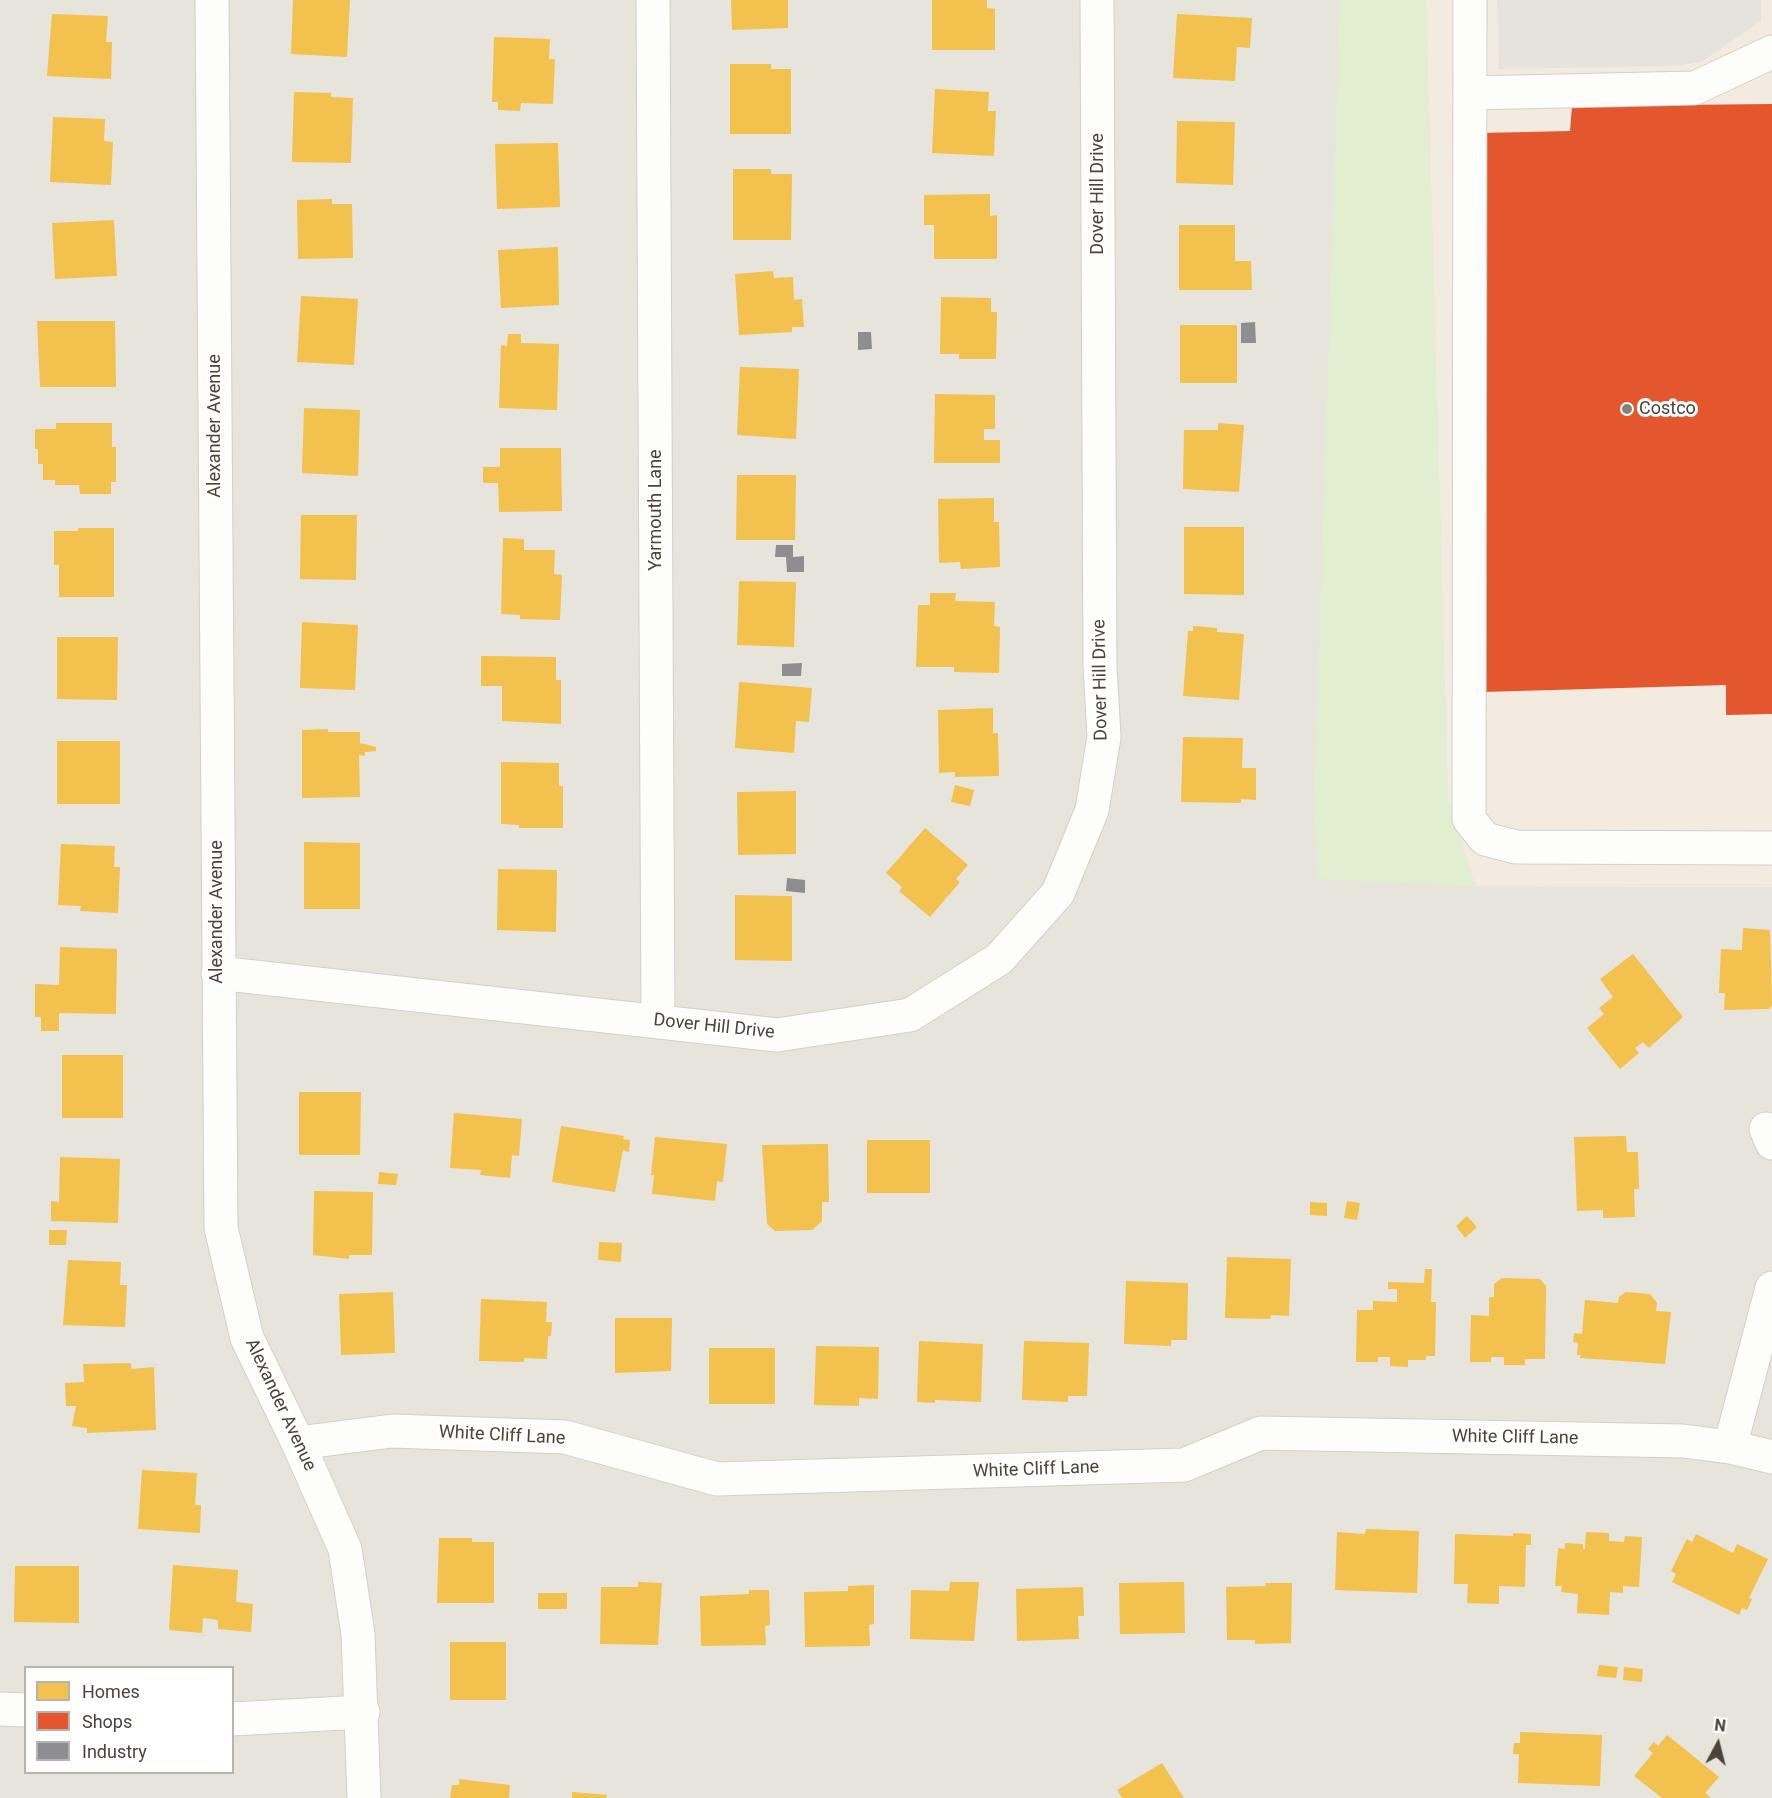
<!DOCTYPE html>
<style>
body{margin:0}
#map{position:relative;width:1772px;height:1798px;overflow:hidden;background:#f4f2ee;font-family:Roboto,sans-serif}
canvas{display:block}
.legend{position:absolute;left:24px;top:1666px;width:210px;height:108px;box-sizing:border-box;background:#fff;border:2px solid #b7b4b0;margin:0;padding:8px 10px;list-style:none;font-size:18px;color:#4b4439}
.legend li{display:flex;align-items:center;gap:12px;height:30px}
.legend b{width:30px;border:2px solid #b7b4b0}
.north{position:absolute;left:1688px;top:1714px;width:60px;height:60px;-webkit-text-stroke:4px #fff;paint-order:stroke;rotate:7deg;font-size:16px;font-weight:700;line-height:24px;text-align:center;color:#4b4439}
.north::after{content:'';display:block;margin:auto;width:21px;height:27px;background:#4b4439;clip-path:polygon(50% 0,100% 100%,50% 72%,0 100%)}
</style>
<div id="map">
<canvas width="1772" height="1798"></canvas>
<ul class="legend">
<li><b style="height:16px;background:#f2c14e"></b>Homes</li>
<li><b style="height:16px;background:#e4572e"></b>Shops</li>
<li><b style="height:16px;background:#8d8d92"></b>Industry</li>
</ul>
<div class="north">N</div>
</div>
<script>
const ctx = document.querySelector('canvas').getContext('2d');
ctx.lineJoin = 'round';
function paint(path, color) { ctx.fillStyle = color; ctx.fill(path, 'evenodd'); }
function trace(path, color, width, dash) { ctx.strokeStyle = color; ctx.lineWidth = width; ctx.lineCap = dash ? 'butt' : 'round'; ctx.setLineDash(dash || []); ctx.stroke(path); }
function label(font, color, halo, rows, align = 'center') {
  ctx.font = font + ' Roboto,sans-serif'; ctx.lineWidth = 6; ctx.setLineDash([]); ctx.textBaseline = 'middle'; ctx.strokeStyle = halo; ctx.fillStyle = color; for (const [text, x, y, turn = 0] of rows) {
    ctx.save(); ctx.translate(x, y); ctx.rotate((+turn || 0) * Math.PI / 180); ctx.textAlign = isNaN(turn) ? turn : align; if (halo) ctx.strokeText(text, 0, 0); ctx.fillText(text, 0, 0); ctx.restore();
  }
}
const residential = new Path2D(`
 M 0,0 L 1472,0 L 1475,886 L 1772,887 L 1772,1798 L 0,1798 ZM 26,1668 L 232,1668 L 232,1772 L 26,1772 Z`);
const commercial = new Path2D(`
 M 1426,0 L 1772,0 L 1772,887 L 1475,886 L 1448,798 Z`);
const green = new Path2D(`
 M 1340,0 L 1426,0 L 1448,798 L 1475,886 L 1318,879 L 1314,804 Z`);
const parking = new Path2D(`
 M 1497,0 L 1761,0 L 1761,21 L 1701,62 L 1677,66 L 1499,69 Z`);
const homes = new Path2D(`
 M 293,0 L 350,0 L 347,57 L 291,54 Z
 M 731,0 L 788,0 L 788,28 L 732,30 Z
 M 932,0 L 987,0 L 987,8 L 995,9 L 995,50 L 932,50 Z
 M 52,14 L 108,16 L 106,42 L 112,42 L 111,79 L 47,76 Z
 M 1177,14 L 1252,18 L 1250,48 L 1237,47 L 1235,81 L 1173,78 Z
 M 494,37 L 550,39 L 549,59 L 555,59 L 553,104 L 521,103 L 520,111 L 498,110 L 498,102 L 492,102 Z
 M 730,64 L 771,64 L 771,69 L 791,69 L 791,134 L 730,134 Z
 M 935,89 L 989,92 L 988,111 L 996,111 L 994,156 L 932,153 Z
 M 294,92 L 331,93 L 331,97 L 353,98 L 351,163 L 292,162 Z
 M 53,117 L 105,119 L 104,141 L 113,142 L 111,185 L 50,182 Z
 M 1177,121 L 1235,122 L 1233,185 L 1176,183 Z
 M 558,143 L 560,207 L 497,209 L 495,144 Z
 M 733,169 L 771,169 L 771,174 L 792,174 L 791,240 L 733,240 Z
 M 990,194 L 990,216 L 997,215 L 997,259 L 934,259 L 934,225 L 924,225 L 924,195 Z
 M 332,199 L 332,204 L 352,204 L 353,258 L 298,259 L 297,200 Z
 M 114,220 L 117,276 L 55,279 L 52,223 Z
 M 1179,225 L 1235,225 L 1235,261 L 1251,261 L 1252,290 L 1179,290 Z
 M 558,247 L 559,305 L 501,308 L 498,250 Z
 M 773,271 L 774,278 L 793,277 L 794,300 L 802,299 L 804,327 L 792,327 L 792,332 L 739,335 L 735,274 Z
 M 301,296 L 358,299 L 354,365 L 297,362 Z
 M 941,297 L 991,298 L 991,312 L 997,312 L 996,359 L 959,359 L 959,354 L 940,354 Z
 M 37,321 L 115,321 L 116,387 L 40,387 Z
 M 1180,325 L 1237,325 L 1237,383 L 1180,383 Z
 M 508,334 L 521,334 L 521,343 L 559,344 L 557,410 L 499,408 L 501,345 L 507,346 Z
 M 740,367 L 799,369 L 796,439 L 737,435 Z
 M 935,394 L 995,395 L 995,429 L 984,429 L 984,440 L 1000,440 L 1000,463 L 934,463 Z
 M 304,408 L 360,410 L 358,476 L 302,473 Z
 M 56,423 L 112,423 L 112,447 L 116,447 L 116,482 L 111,482 L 111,494 L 80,494 L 79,485 L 55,485 L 55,480 L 43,480 L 43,464 L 38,464 L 38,449 L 35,449 L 35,429 L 56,429 Z
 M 1218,423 L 1244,425 L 1239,492 L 1183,489 L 1184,430 L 1218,430 Z
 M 500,448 L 561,448 L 562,511 L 499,512 L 498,483 L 483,483 L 483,467 L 500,467 Z
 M 737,475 L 796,475 L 795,540 L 736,540 Z
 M 994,498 L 994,522 L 999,522 L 1000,567 L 961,569 L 960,562 L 939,563 L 938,499 Z
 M 301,515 L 357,515 L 356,580 L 300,579 Z
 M 1184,527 L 1244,527 L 1244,595 L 1184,594 Z
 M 78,528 L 114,528 L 114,597 L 59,597 L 59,565 L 54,565 L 54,531 L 78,531 Z
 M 503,538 L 524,539 L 524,550 L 555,550 L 554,574 L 562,575 L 560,620 L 520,619 L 520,615 L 501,614 Z
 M 739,581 L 796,582 L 794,647 L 737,645 Z
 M 930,593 L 956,593 L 955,601 L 995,602 L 994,626 L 1000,627 L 999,673 L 954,672 L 954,667 L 916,667 L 918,605 L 930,605 Z
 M 302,622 L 358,625 L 355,690 L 300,688 Z
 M 1193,626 L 1217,628 L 1217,632 L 1244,634 L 1239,700 L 1183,696 L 1188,631 L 1193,631 Z
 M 57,637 L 118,637 L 117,700 L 57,699 Z
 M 481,656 L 556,657 L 556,680 L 561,680 L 561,724 L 502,721 L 502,686 L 481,686 Z
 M 739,682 L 812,688 L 809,722 L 796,721 L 794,753 L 735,748 Z
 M 993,708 L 993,733 L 998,733 L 999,776 L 955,777 L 955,772 L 939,773 L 938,710 Z
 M 328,729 L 328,732 L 360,732 L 360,743 L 376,747 L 376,751 L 365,752 L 365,756 L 359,755 L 360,797 L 302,798 L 302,730 Z
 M 1183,737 L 1243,738 L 1242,768 L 1256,768 L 1256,800 L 1241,799 L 1241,803 L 1181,802 Z
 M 57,741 L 120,741 L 120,804 L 57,804 Z
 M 501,762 L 559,763 L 559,786 L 563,786 L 563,828 L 519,828 L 519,825 L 501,824 Z
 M 955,785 L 974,790 L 970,806 L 951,802 Z
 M 796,791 L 796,854 L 738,855 L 737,792 Z
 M 925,828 L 968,865 L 956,879 L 960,882 L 930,917 L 899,891 L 902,887 L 886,873 Z
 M 304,842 L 360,843 L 360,909 L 304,909 Z
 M 61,844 L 115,846 L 114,867 L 120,867 L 118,913 L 80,911 L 81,906 L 58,905 Z
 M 498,869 L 557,870 L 556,932 L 497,930 Z
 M 735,895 L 792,896 L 792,961 L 735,960 Z
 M 1743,928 L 1770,930 L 1772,1005 L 1769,1009 L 1724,1010 L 1725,993 L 1719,993 L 1721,949 L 1742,950 Z
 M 60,947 L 117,949 L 116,1014 L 59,1013 L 59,1031 L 41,1031 L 41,1017 L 35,1017 L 35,984 L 59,985 Z
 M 1633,954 L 1683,1017 L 1649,1048 L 1643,1042 L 1635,1048 L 1639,1053 L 1620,1069 L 1587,1028 L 1604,1014 L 1599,1008 L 1613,997 L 1600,979 Z
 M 62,1055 L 123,1055 L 123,1118 L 62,1118 Z
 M 299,1092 L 361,1092 L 360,1155 L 299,1155 Z
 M 454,1113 L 522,1119 L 519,1156 L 512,1155 L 510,1178 L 480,1175 L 481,1170 L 450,1168 Z
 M 561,1126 L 624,1136 L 623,1139 L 630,1140 L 629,1152 L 623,1150 L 615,1192 L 552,1182 Z
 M 1626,1136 L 1627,1152 L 1638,1152 L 1639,1189 L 1634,1189 L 1635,1217 L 1603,1218 L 1603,1210 L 1577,1211 L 1574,1137 Z
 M 655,1137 L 727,1144 L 723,1182 L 717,1181 L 715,1201 L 652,1194 L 654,1175 L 651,1175 Z
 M 867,1140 L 930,1140 L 930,1193 L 867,1193 Z
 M 828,1144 L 829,1202 L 822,1202 L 822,1221 L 812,1230 L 775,1231 L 767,1224 L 762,1145 Z
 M 60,1157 L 120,1159 L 118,1223 L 51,1221 L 51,1201 L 59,1202 Z
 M 379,1172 L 398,1174 L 396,1185 L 378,1184 Z
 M 314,1191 L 373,1192 L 372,1255 L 349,1255 L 349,1259 L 313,1255 Z
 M 1347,1201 L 1360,1203 L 1357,1220 L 1344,1218 Z
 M 1310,1202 L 1327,1203 L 1327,1216 L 1310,1215 Z
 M 1467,1216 L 1477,1227 L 1465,1238 L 1456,1226 Z
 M 49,1230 L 67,1230 L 66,1245 L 49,1245 Z
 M 599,1242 L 622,1243 L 621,1262 L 598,1260 Z
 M 1227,1257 L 1291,1259 L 1289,1316 L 1271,1315 L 1270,1319 L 1225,1318 Z
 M 68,1260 L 121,1262 L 120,1285 L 127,1285 L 125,1327 L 63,1325 Z
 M 1425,1269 L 1432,1269 L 1431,1302 L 1436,1302 L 1435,1356 L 1426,1356 L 1426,1360 L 1408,1360 L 1408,1367 L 1390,1366 L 1390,1357 L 1378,1357 L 1378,1362 L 1356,1362 L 1357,1310 L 1373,1310 L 1373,1301 L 1397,1302 L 1397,1289 L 1388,1289 L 1388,1282 L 1424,1283 Z
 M 1502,1278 L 1540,1279 L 1546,1286 L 1545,1359 L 1525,1359 L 1525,1365 L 1504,1365 L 1504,1357 L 1491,1357 L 1491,1362 L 1470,1362 L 1471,1315 L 1489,1316 L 1489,1297 L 1494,1297 L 1494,1284 Z
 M 1126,1281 L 1188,1283 L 1187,1340 L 1171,1340 L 1171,1346 L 1124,1344 Z
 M 393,1292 L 395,1353 L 341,1355 L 339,1294 Z
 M 1626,1292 L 1650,1294 L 1657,1303 L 1656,1311 L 1671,1312 L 1665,1364 L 1580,1358 L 1581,1355 L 1577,1355 L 1578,1343 L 1573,1342 L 1574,1333 L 1582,1334 L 1585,1300 L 1618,1303 L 1619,1297 Z
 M 481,1299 L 547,1302 L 546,1322 L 552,1322 L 551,1336 L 548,1336 L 547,1359 L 524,1358 L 524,1362 L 479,1361 Z
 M 615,1318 L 672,1318 L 671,1371 L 615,1373 Z
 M 919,1341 L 983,1344 L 981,1402 L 935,1400 L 935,1403 L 917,1402 Z
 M 1024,1341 L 1089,1343 L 1087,1396 L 1068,1396 L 1068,1402 L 1022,1400 Z
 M 816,1346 L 879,1347 L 878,1399 L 859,1398 L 859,1406 L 814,1405 Z
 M 709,1348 L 775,1348 L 775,1404 L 709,1404 Z
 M 131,1363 L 131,1369 L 154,1367 L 156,1430 L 87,1433 L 87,1428 L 72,1426 L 76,1406 L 66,1406 L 65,1383 L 84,1382 L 83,1364 Z
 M 142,1470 L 197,1473 L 195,1505 L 201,1505 L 200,1533 L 138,1529 Z
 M 1366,1529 L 1419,1531 L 1417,1593 L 1335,1590 L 1337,1532 L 1365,1534 Z
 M 1586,1532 L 1609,1533 L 1609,1541 L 1624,1542 L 1625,1536 L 1642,1537 L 1639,1587 L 1623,1586 L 1623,1593 L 1610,1592 L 1609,1615 L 1577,1613 L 1578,1594 L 1561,1592 L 1562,1586 L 1555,1586 L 1558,1548 L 1565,1549 L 1565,1543 L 1583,1544 L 1583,1549 L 1585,1549 Z
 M 1513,1533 L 1531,1534 L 1531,1545 L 1526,1545 L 1525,1587 L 1499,1586 L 1499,1604 L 1467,1603 L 1468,1584 L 1454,1584 L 1455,1534 L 1513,1536 Z
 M 1696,1534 L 1733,1553 L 1737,1544 L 1768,1559 L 1749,1598 L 1752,1599 L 1747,1610 L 1742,1608 L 1739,1615 L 1672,1582 L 1676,1574 L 1671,1571 L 1687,1539 L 1692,1542 Z
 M 439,1538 L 472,1538 L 472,1542 L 494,1542 L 494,1603 L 437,1603 Z
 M 173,1565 L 238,1570 L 236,1602 L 253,1604 L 251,1632 L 218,1629 L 218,1620 L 203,1618 L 202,1633 L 169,1630 Z
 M 15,1566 L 79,1566 L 79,1623 L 14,1622 Z
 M 638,1582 L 662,1583 L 658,1645 L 600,1644 L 601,1587 L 638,1587 Z
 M 950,1582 L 979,1582 L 974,1641 L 910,1639 L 911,1590 L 949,1591 Z
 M 1184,1582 L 1185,1633 L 1120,1634 L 1119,1583 Z
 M 1265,1583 L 1292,1583 L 1291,1643 L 1255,1644 L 1255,1640 L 1227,1640 L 1226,1587 L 1266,1586 Z
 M 874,1585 L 874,1624 L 869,1625 L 870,1646 L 805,1647 L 804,1592 L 848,1591 L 848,1586 Z
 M 1083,1587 L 1084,1616 L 1078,1616 L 1079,1639 L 1017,1641 L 1016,1589 Z
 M 749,1590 L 769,1590 L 770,1625 L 765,1626 L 766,1645 L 701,1646 L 700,1596 L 749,1594 Z
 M 538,1593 L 567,1593 L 567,1609 L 538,1609 Z
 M 450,1642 L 506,1642 L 506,1700 L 450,1700 Z
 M 1599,1665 L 1618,1667 L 1616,1678 L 1597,1676 Z
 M 1624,1667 L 1643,1669 L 1642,1682 L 1623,1680 Z
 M 1520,1732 L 1602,1735 L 1600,1786 L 1518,1783 L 1519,1754 L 1513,1754 L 1514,1743 L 1520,1743 Z
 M 1667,1735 L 1719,1777 L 1705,1793 L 1711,1798 L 1662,1798 L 1634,1776 L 1653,1753 L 1648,1749 L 1654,1742 L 1658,1746 Z
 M 1162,1763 L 1184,1798 L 1122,1798 L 1117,1790 Z
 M 459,1779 L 510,1785 L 509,1798 L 450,1798 L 452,1785 L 459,1785 Z
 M 572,1792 L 607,1795 L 606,1798 L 572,1798 Z`);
const shops = new Path2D(`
 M 1772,104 L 1772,714 L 1726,715 L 1726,685 L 1483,692 L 1481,133 L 1570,131 L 1572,106 Z`);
const industry = new Path2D(`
 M 1255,322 L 1256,343 L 1241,343 L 1241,323 Z
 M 858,332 L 871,332 L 872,349 L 858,350 Z
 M 776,545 L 793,545 L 793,557 L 804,556 L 804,572 L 787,572 L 786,557 L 775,557 Z
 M 802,663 L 801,676 L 782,676 L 782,664 Z
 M 787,878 L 805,880 L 805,893 L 786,891 Z`);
const minor = new Path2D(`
 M 212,0 L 221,1228 L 247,1338 L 298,1443 L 345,1549 L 358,1634 L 364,1798
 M 653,0 L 658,1021
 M 1470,0 L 1469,819 L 1485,839 L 1516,847 L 1772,848
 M 1470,93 L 1695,88 L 1772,52
 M 218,973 L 777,1035 L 910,1015 L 999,959 L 1058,893 L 1092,810 L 1104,737 L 1100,666 L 1097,0
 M 1766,1129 L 1772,1143
 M 298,1443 L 392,1431 L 565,1437 L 717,1479 L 1184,1465 L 1261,1433 L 1683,1441 L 1730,1447 L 1772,1457
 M 1730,1447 L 1772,1288
 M 0,1709 L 26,1710
 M 232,1719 L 363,1712`);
const markers = [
 [1627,409,6,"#868178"]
];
const streetNames = [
 ["Dover Hill Drive",1098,194,-90],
 ["Alexander Avenue",215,426,-90],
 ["Yarmouth Lane",656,510,-90],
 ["Dover Hill Drive",1101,680,-91],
 ["Alexander Avenue",217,912,-90],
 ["Dover Hill Drive",714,1027,6],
 ["Alexander Avenue",280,1405,65],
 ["White Cliff Lane",502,1436,3],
 ["White Cliff Lane",1515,1438,1],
 ["White Cliff Lane",1036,1470,-2]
];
const poiNames = [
 ["Costco",1639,409]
];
paint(residential, '#e7e4dc');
paint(commercial, '#f3ebdf');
paint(green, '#e1eecf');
paint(parking, '#e6e3df');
paint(homes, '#f2c14e');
paint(shops, '#e4572e');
paint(industry, '#8d8d92');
trace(minor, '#d2d0cb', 35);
trace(minor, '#fdfdfc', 33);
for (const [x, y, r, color] of markers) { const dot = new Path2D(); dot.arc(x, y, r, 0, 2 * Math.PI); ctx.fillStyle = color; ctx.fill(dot); trace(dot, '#fff', 2); }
label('18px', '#4b4439', '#fff', streetNames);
label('18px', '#4b4439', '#fff', poiNames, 'left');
</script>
